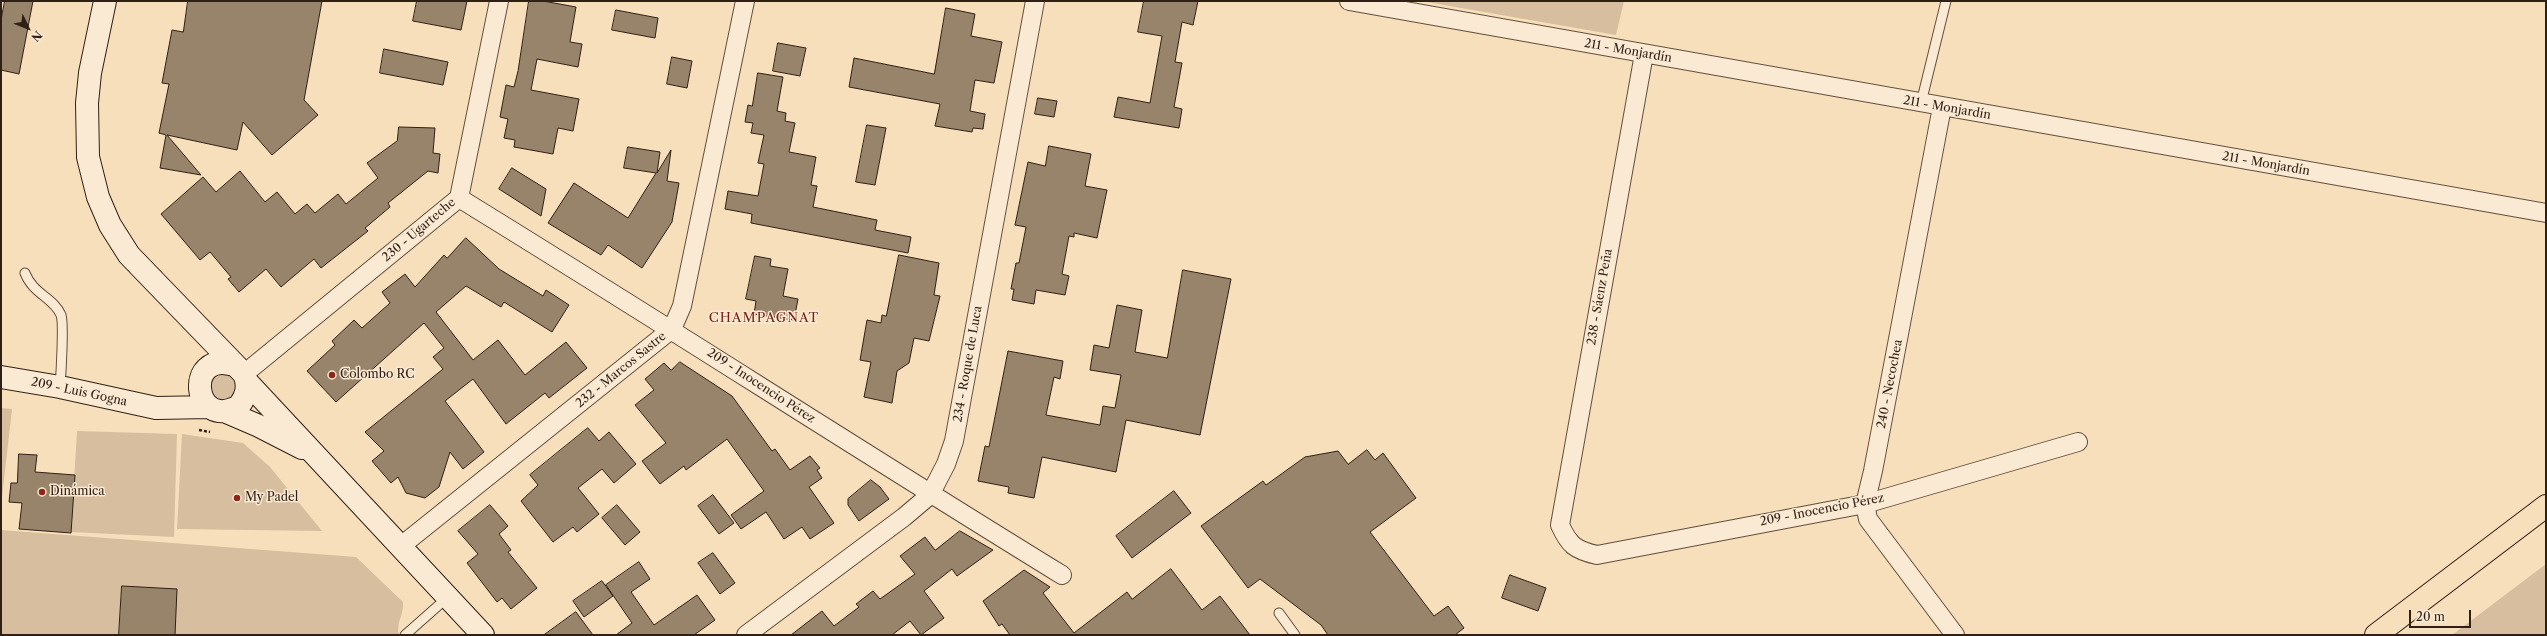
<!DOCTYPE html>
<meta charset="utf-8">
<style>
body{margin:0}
#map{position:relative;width:2547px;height:636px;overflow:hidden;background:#f8dfbc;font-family:"Libre Caslon Text",serif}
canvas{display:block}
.frame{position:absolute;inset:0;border:2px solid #301f14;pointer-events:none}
.north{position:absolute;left:8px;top:8px;width:40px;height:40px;-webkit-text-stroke:3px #faead3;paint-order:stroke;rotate:133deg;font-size:11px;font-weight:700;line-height:16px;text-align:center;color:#301f14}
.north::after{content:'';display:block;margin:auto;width:14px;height:18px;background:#301f14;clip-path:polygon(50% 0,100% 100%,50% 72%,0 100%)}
.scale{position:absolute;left:2409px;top:610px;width:62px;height:18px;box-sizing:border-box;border:2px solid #301f14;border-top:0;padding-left:5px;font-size:12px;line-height:14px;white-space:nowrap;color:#301f14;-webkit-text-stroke:3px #faead3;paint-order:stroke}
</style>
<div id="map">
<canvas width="2547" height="636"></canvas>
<div class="frame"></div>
<div class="north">N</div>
<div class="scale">20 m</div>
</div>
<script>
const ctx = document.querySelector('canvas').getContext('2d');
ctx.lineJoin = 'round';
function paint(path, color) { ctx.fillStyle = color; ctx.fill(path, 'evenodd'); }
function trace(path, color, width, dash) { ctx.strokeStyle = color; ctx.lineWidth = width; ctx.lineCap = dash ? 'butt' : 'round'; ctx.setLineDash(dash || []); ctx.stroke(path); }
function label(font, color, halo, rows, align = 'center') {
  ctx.font = font + ' "Libre Caslon Text",serif'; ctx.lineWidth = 3; ctx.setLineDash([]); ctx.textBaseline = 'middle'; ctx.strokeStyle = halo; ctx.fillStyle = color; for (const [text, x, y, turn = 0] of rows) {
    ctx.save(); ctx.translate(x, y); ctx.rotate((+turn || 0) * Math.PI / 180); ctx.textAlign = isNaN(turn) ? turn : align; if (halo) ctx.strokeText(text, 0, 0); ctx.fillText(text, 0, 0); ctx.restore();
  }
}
const green = new Path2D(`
 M 1421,1 L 1624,1 L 1616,35 Z
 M 222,370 L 237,377 L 238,393 L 225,403 L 210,396 L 209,380 Z
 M 1,408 L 12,409 L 1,506 Z
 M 77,431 L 177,434 L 174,537 L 71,532 Z
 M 182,434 L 243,443 L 270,467 L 322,531 L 177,529 Z
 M 1,530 L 356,557 L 403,602 C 404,616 396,621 399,635 L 1,635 Z
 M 2546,564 L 2546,635 L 2452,635 Z`);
const building = new Path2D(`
 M 5,1 L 33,1 L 19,74 L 1,70 L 1,20 Z
 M 188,1 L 322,1 L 304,100 L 318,115 L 272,155 L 243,122 L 237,150 L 167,135 L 201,175 L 160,168 L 166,135 L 159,133 L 169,84 L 162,83 L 172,30 L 183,32 Z
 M 417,1 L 467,1 L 461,30 L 413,21 Z
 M 529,1 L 543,1 L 576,7 L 570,42 L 582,44 L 578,67 L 537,59 L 531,90 L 579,99 L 573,131 L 558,128 L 553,154 L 514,147 L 515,140 L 504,138 L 508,119 L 500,117 L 506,85 L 514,87 L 518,71 Z
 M 1144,1 L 1198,1 L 1193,25 L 1182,22 L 1175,62 L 1182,63 L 1174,107 L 1182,109 L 1179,128 L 1114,117 L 1118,97 L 1150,103 L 1162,36 L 1138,32 Z
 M 946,8 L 975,14 L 971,36 L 1002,42 L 994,83 L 975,80 L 970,111 L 985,114 L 983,129 L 973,128 L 972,132 L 935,126 L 940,104 L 849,87 L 854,58 L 934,74 Z
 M 616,10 L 658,18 L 655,38 L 612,30 Z
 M 778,43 L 806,48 L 800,76 L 773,71 Z
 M 384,49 L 448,62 L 443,85 L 380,73 Z
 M 672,57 L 692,61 L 687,88 L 667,84 Z
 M 758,73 L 783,77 L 777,111 L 786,113 L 785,121 L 795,123 L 789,152 L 816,157 L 811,185 L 817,186 L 813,207 L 877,220 L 875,230 L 911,237 L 908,253 L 751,223 L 752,214 L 725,209 L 728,191 L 758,196 L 764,164 L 758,163 L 764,135 L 751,133 L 753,123 L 745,122 L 748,105 L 752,106 Z
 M 1038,98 L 1057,101 L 1054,117 L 1035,114 Z
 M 867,125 L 886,128 L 875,185 L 856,182 Z
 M 399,127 L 435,128 L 433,153 L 440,154 L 438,173 L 428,171 L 388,203 L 390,207 L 365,228 L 368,231 L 321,268 L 314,259 L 281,287 L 266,269 L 239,292 L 228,279 L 231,277 L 210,252 L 200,260 L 161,214 L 203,177 L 216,192 L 240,171 L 265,202 L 277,192 L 295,214 L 307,204 L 315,213 L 338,194 L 346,204 L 378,178 L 367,163 L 397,141 Z
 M 1049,146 L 1091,154 L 1085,186 L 1107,190 L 1097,238 L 1074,233 L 1074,237 L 1069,236 L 1062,274 L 1069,276 L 1065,295 L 1036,290 L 1034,304 L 1012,300 L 1014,289 L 1011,289 L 1016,263 L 1019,263 L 1026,227 L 1015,225 L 1028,162 L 1045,166 Z
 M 628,147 L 660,152 L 657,173 L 671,150 L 667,181 L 679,183 L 672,222 L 642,268 L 608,245 L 601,255 L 548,223 L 574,183 L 628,218 L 656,173 L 624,168 Z
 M 512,168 L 546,189 L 541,216 L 499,189 Z
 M 466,238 L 499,269 L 543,296 L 546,290 L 569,305 L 552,332 L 504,302 L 501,307 L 466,286 L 436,312 L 473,360 L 498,340 L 525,375 L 566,342 L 587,368 L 549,398 L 545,393 L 506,424 L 473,379 L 445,401 L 484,452 L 463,469 L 450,452 L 439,487 L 425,498 L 406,493 L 398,477 L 391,483 L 372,461 L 384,451 L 365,432 L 443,369 L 433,357 L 444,348 L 424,323 L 336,402 L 307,371 L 335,345 L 332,341 L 354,320 L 362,328 L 390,303 L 382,292 L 405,274 L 415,287 L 444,255 L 447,258 Z
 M 899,255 L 939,263 L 934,295 L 940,296 L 929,341 L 914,338 L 909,363 L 897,371 L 892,403 L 864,397 L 871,362 L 860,360 L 867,320 L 881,323 L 882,315 L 886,316 Z
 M 755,256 L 771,259 L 770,266 L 788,269 L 783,296 L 798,299 L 794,320 L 754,314 L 756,301 L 746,299 Z
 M 1183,270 L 1231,279 L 1200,435 L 1126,420 L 1116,472 L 1042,457 L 1034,498 L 1008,493 L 1009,487 L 978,481 L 985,446 L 989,447 L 1008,351 L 1063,361 L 1060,379 L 1054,377 L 1046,415 L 1100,425 L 1103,406 L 1115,408 L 1121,375 L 1090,370 L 1094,345 L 1109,348 L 1117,305 L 1142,310 L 1135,352 L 1167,358 Z
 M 680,362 L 732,396 L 772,451 L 775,449 L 790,470 L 810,456 L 820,468 L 817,470 L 822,478 L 809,487 L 834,523 L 810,539 L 802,527 L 784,539 L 766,512 L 741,529 L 731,515 L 764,491 L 727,439 L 686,470 L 684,466 L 660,484 L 642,461 L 666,443 L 635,405 L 654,390 L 645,379 L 664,363 L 671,370 Z
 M 588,428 L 599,441 L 609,432 L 636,464 L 614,483 L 602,469 L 578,488 L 599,514 L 577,532 L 573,527 L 553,542 L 521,501 L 538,485 L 530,475 Z
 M 1367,450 L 1375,460 L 1383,453 L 1416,498 L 1370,532 L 1434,616 L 1448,606 L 1464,628 L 1455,635 L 1328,635 L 1321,625 L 1260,579 L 1248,588 L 1201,526 L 1263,481 L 1266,485 L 1305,457 L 1338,451 L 1348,464 Z
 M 19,454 L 37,455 L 35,472 L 75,475 L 71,533 L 19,529 L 22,503 L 9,502 L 11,483 L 17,483 Z
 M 871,480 L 880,487 L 889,499 L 859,521 L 848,505 L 848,499 Z
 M 1174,491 L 1191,513 L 1132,558 L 1116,536 Z
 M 713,495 L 734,523 L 719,534 L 698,506 Z
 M 490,505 L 508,526 L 499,534 L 511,550 L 508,552 L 537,588 L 511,609 L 502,598 L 497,602 L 467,563 L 478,554 L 458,531 Z
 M 617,505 L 640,532 L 625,545 L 602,518 Z
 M 960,531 L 993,550 L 957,576 L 952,569 L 924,591 L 944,618 L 921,635 L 910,621 L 892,635 L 791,635 L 822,611 L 834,626 L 859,607 L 856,604 L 873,591 L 880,599 L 915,574 L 900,556 L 925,537 L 935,550 Z
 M 713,553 L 735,583 L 720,594 L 698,563 Z
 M 639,562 L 650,579 L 631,592 L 654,625 L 697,595 L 715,620 L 694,635 L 616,635 L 632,623 L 606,585 Z
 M 1171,569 L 1202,610 L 1220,596 L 1250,635 L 1010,635 L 1002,624 L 999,626 L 983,601 L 1024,570 L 1050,587 L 1043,593 L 1074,633 L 1127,592 L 1132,599 Z
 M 1510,575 L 1546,588 L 1538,611 L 1502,598 Z
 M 602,581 L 613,596 L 584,617 L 573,601 Z
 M 122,586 L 177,589 L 175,635 L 119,635 Z
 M 576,612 L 593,635 L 544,635 Z`);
const path = new Path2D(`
 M 199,430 L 210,432`);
const lane = new Path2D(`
 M 1921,103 L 1946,1
 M 25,273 C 33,294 54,298 61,315 C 64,323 61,374 60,387
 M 1279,613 L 1295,635
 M 405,635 L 448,597`);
const street = new Path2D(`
 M 1349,1 L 2546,213
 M 1644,54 L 1560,525 C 1569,545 1575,550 1597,555 L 1865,504 L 2078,442
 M 1942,107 L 1873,471 L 1865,504 L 1868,519 L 1955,635
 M 459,198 C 661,322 860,451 1062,575
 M 244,374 L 459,198 L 499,1
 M 401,546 L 672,329 L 682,306 L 745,1
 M 746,635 L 904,517 L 930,495 L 946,464 L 954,441 L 1035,1`);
const secondary = new Path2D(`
 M 105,1 L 90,73 L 87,103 L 88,157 L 98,197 L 110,225 L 129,255 L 244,374 C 249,386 247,395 239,406 C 192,432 184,349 234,365
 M 1,377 L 60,387 L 156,408 L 209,407
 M 248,383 L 483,635
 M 224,411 L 259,426 L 302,448`);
const primary = new Path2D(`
 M 2376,635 L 2546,506`);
const markers = [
 [332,375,4,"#8f2418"],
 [42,492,4,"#8f2418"],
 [237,498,4,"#8f2418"]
];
const streetNames = [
 ["211 - Monjardín",1628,51,10],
 ["211 - Monjardín",1947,108,10],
 ["211 - Monjardín",2266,164,10],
 ["230 - Ugarteche",419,230,-40],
 ["238 - Sáenz Peña",1600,297,-80],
 ["234 - Roque de Luca",968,364,-80],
 ["232 - Marcos Sastre",621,370,-39],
 ["240 - Necochea",1890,384,-79],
 ["209 - Inocencio Pérez",761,386,33],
 ["209 - Luis Gogna",79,392,12],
 ["209 - Inocencio Pérez",1822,510,-11]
];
const poiNames = [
 ["Colombo RC",340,375],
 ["Dinámica",50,492],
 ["My Padel",245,498]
];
const neighbourhoodNames = [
 ["CHAMPAGNAT",764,318]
];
paint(green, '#d6be9f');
paint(building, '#98836b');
trace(building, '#301f14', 1);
trace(lane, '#624f3e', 11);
trace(street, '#624f3e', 20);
trace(secondary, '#301f14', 24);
trace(primary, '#301f14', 24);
trace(path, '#301f14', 2.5, [3, 2]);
trace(lane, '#faead3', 9);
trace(street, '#faead3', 18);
trace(secondary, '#faead3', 22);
trace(primary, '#f8dfbc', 22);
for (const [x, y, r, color] of markers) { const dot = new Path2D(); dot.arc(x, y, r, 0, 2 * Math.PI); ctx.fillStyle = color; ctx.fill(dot); trace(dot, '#faead3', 1.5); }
label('12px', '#301f14', '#faead3', streetNames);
label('12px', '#301f14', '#faead3', poiNames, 'left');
ctx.letterSpacing = '1px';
label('13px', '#7a1f14', '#faead3', neighbourhoodNames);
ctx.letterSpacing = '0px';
</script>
